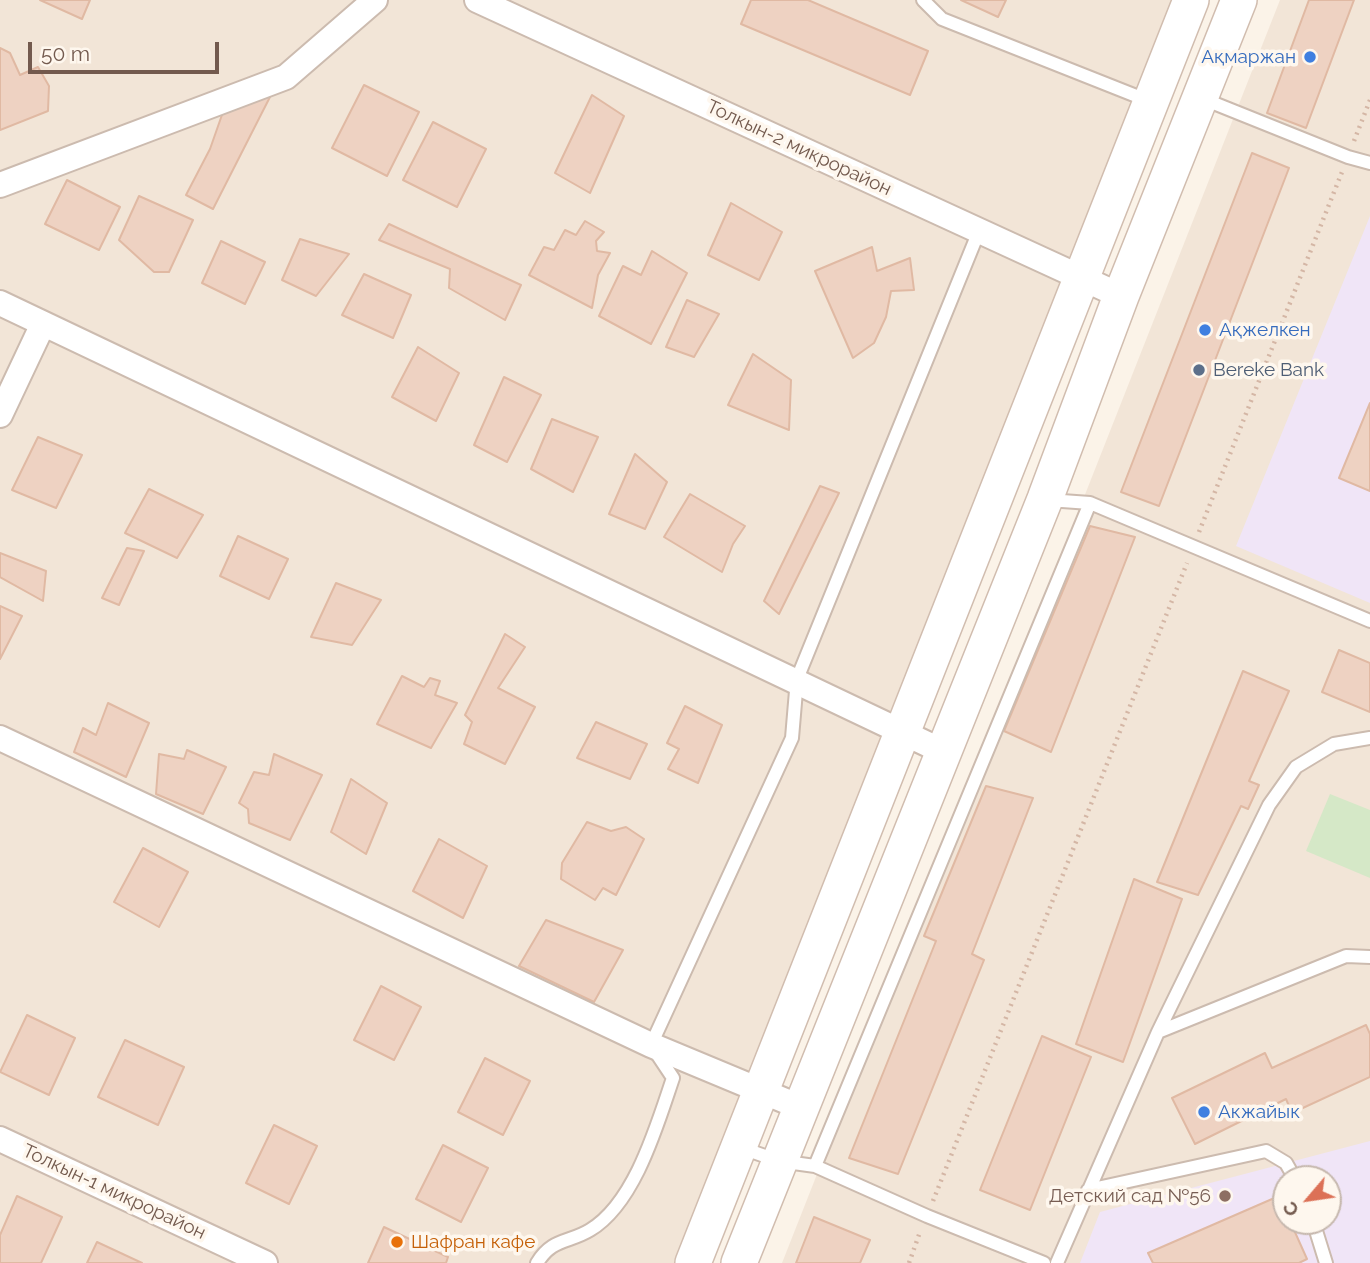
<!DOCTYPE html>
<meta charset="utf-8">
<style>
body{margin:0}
#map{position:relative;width:1370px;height:1263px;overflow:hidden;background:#fbf3e8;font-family:Raleway,sans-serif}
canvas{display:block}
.north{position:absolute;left:1272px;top:1165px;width:70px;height:70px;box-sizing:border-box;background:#fef7ee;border:2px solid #c6b8ae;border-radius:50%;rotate:241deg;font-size:19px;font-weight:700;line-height:28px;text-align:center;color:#735a4e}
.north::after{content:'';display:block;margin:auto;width:24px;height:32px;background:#dc7157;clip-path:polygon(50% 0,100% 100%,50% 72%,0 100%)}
.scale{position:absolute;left:28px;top:42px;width:191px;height:32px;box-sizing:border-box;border:4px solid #735a4e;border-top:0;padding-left:9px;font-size:21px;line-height:24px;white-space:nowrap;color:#735a4e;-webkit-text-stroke:5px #fef7ee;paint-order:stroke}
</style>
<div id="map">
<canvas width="1370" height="1263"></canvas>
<div class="north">С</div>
<div class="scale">50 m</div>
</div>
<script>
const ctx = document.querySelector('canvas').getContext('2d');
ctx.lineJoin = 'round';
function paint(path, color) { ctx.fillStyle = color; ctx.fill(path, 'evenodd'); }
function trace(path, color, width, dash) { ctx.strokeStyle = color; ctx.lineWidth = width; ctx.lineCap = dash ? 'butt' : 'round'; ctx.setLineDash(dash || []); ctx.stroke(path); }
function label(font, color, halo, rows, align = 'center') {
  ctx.font = font + ' Raleway,sans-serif'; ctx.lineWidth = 7; ctx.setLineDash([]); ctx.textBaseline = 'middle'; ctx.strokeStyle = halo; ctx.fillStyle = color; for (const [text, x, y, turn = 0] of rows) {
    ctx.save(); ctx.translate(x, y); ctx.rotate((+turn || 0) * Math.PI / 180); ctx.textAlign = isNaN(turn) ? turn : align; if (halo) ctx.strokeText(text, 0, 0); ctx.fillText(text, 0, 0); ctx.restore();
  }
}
const residential = new Path2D(`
 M 0,0 L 1183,0 L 700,1263 L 0,1263 Z
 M 1280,0 L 1370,0 L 1370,1263 L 782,1263 ZM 1286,1179 L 1328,1179 L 1328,1221 L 1286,1221 Z`);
const education = new Path2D(`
 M 1370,216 L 1370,603 L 1236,546 Z
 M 1370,1141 L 1370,1263 L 1080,1263 L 1100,1212 ZM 1286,1179 L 1328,1179 L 1328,1221 L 1286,1221 Z`);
const green = new Path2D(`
 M 1330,794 L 1370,810 L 1370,878 L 1306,851 Z`);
const building = new Path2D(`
 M 40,0 L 90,0 L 82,19 Z
 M 751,0 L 808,0 L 928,51 L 910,95 L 741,24 Z
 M 961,0 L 1006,0 L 998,17 Z
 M 1309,0 L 1354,0 L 1306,128 L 1267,113 Z
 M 0,48 L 10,53 L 20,75 L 38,67 L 49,86 L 48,111 L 0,130 Z
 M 364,85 L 419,112 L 387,176 L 332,148 Z
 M 272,93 L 213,209 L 186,195 L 210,149 L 223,112 Z
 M 592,95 L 624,116 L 590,193 L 555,173 Z
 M 433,122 L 486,149 L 457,207 L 403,180 Z
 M 1252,153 L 1289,168 L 1159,506 L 1121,492 Z
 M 67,180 L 120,207 L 99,250 L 45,224 Z
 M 139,196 L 193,220 L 169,272 L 154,272 L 119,240 Z
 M 731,203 L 782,232 L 759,280 L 708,255 Z
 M 585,221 L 604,232 L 596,241 L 597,251 L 610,253 L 598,275 L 592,308 L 529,275 L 544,247 L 554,250 L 565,230 L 576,235 Z
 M 389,224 L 521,285 L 505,320 L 449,288 L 450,269 L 379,240 Z
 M 300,239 L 349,254 L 316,296 L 282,280 Z
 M 221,241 L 265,262 L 245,304 L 202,283 Z
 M 872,247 L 877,271 L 910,258 L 914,290 L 891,291 L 886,317 L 874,343 L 853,358 L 815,271 Z
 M 652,251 L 687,273 L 651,344 L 599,316 L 623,266 L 641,275 Z
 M 364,274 L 411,295 L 393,338 L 342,315 Z
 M 687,300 L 719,314 L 694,357 L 666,347 Z
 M 418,347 L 459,373 L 436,421 L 392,397 Z
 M 753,354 L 791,380 L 789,430 L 728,405 Z
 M 504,377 L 541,395 L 507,462 L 474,445 Z
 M 1370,403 L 1370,491 L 1339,478 Z
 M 552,419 L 598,437 L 573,492 L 531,469 Z
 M 38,437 L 82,455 L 56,508 L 12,490 Z
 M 635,454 L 667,482 L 645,529 L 609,514 Z
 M 820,486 L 839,493 L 779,614 L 764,601 Z
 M 149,489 L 203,515 L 177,558 L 125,533 Z
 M 690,494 L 745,526 L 733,544 L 722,572 L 664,537 Z
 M 1090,526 L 1135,537 L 1051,752 L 1004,731 Z
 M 238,536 L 288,559 L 269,599 L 220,576 Z
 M 127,548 L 144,551 L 119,605 L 102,598 Z
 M 0,553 L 46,571 L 43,601 L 0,577 Z
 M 336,583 L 381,600 L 352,645 L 311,637 Z
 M 0,606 L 22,616 L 0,659 Z
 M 505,634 L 525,647 L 498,688 L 535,707 L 505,764 L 464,744 L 472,722 L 465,715 Z
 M 1339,650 L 1370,663 L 1370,712 L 1322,692 Z
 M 1243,671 L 1289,691 L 1249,781 L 1259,785 L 1248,809 L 1241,806 L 1198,895 L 1157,882 Z
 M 402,676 L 424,687 L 430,678 L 440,681 L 435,695 L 457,703 L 431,748 L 377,724 Z
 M 108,703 L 149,723 L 126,777 L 74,752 L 83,728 L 96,735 Z
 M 685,706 L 722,725 L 698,783 L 668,769 L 679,749 L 667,743 Z
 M 596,722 L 647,744 L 630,779 L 577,758 Z
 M 187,750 L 226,767 L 203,814 L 156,794 L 159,754 L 184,759 Z
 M 274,754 L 322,775 L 290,840 L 249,823 L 248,809 L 239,803 L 254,772 L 269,775 Z
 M 351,779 L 387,803 L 366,854 L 331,832 Z
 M 986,786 L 1033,798 L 972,954 L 984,960 L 898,1174 L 849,1158 L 936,941 L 924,936 Z
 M 587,822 L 611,831 L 626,827 L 644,839 L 616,895 L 603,888 L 595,900 L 561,879 L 562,863 Z
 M 439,839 L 487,866 L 463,918 L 413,891 Z
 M 143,848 L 188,872 L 159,927 L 114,902 Z
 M 1134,879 L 1182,899 L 1123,1062 L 1076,1044 Z
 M 546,920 L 623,950 L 594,1002 L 519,966 Z
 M 381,986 L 421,1007 L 394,1060 L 354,1040 Z
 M 27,1015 L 75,1038 L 49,1095 L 0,1072 Z
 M 1366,1025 L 1370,1034 L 1370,1077 L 1292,1113 L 1286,1099 L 1195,1144 L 1172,1098 L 1265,1053 L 1272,1068 Z
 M 1042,1036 L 1091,1057 L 1030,1210 L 980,1190 Z
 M 125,1040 L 184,1067 L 158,1125 L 98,1097 Z
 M 485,1058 L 530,1081 L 503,1135 L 458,1112 Z
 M 274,1125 L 317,1146 L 289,1204 L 246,1183 Z
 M 443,1145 L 488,1168 L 461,1222 L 416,1199 Z
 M 17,1196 L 62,1217 L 41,1263 L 0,1263 L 0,1235 Z
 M 1279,1196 L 1286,1211 L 1286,1221 L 1290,1221 L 1307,1259 L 1299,1263 L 1153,1263 L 1148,1253 Z
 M 814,1217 L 870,1240 L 860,1263 L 796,1263 Z
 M 384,1227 L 448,1257 L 446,1263 L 368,1263 Z
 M 97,1242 L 142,1263 L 87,1263 Z`);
const path = new Path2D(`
 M 1354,141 L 1370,100
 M 1199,532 L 1342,172
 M 933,1201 L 1187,563
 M 909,1263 L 920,1232`);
const service = new Path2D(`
 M 923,0 L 942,19 L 1149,101
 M 1201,98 L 1348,157 L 1370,163
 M 1048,500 L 1090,503 L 1370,621
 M 1158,1032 L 1346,956 L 1370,957
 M 742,1148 L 779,1161 L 815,1166 L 927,1216 L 1044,1263
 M 815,1166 L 1090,503
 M 1088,1190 L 1266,1151 L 1286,1163 L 1295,1179
 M 1313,1221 L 1326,1263
 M 537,1263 C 552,1238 569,1243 590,1230 C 635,1203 657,1125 673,1078 L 651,1045 L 792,738 L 797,679 L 979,231
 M 1057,1263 L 1158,1032 L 1269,805 L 1296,767 L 1334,744 L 1370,738`);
const minor = new Path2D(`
 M 477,0 L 1121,296
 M 0,185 L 286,77 L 375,0
 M 0,303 L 944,752
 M 0,415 L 43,324
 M 0,738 L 651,1045 L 800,1107
 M 0,1139 L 265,1263`);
const secondary = new Path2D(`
 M 693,1263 L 1191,0
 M 739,1263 L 1045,499 L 1121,296 L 1239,0`);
const markers = [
 [1310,57,7,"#3f7fe0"],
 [1205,330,7,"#3f7fe0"],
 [1199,370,7,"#5c6f8a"],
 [1204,1112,7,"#3f7fe0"],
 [1225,1196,7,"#8d6e63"],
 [397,1242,7,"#e8710a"]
];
const shopNames = [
 ["Ақмаржан",1296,57,"right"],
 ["Ақжелкен",1219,330],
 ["Акжайык",1218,1112]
];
const streetNames = [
 ["Толкын-2 микрорайон",799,148,25],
 ["Толкын-1 микрорайон",114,1192,25]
];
const serviceNames = [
 ["Bereke Bank",1213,370]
];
const educationNames = [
 ["Детский сад №56",1211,1196]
];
const foodNames = [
 ["Шафран кафе",411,1242]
];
paint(residential, '#f2e5d7');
paint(education, '#f0e5f7');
paint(green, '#d5e8c7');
paint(building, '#eed2c2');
trace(building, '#e0b9a3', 2);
trace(service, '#ccbbaf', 16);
trace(minor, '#ccbbaf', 28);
trace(secondary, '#d1bdaf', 38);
trace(path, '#d4b6a5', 4.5, [2, 5]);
trace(service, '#fff', 12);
trace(minor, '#fff', 24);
trace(secondary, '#fff', 35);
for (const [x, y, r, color] of markers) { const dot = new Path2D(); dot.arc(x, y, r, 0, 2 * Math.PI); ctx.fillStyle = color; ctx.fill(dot); trace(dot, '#fef7ee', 2.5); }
label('19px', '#366cbe', '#fef7ee', shopNames, 'left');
label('19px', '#735a4e', '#fef7ee', streetNames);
label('19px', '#4e5e75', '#fef7ee', serviceNames, 'left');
label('19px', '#785e54', '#fef7ee', educationNames, 'right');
label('19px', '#c56008', '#fef7ee', foodNames, 'left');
</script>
